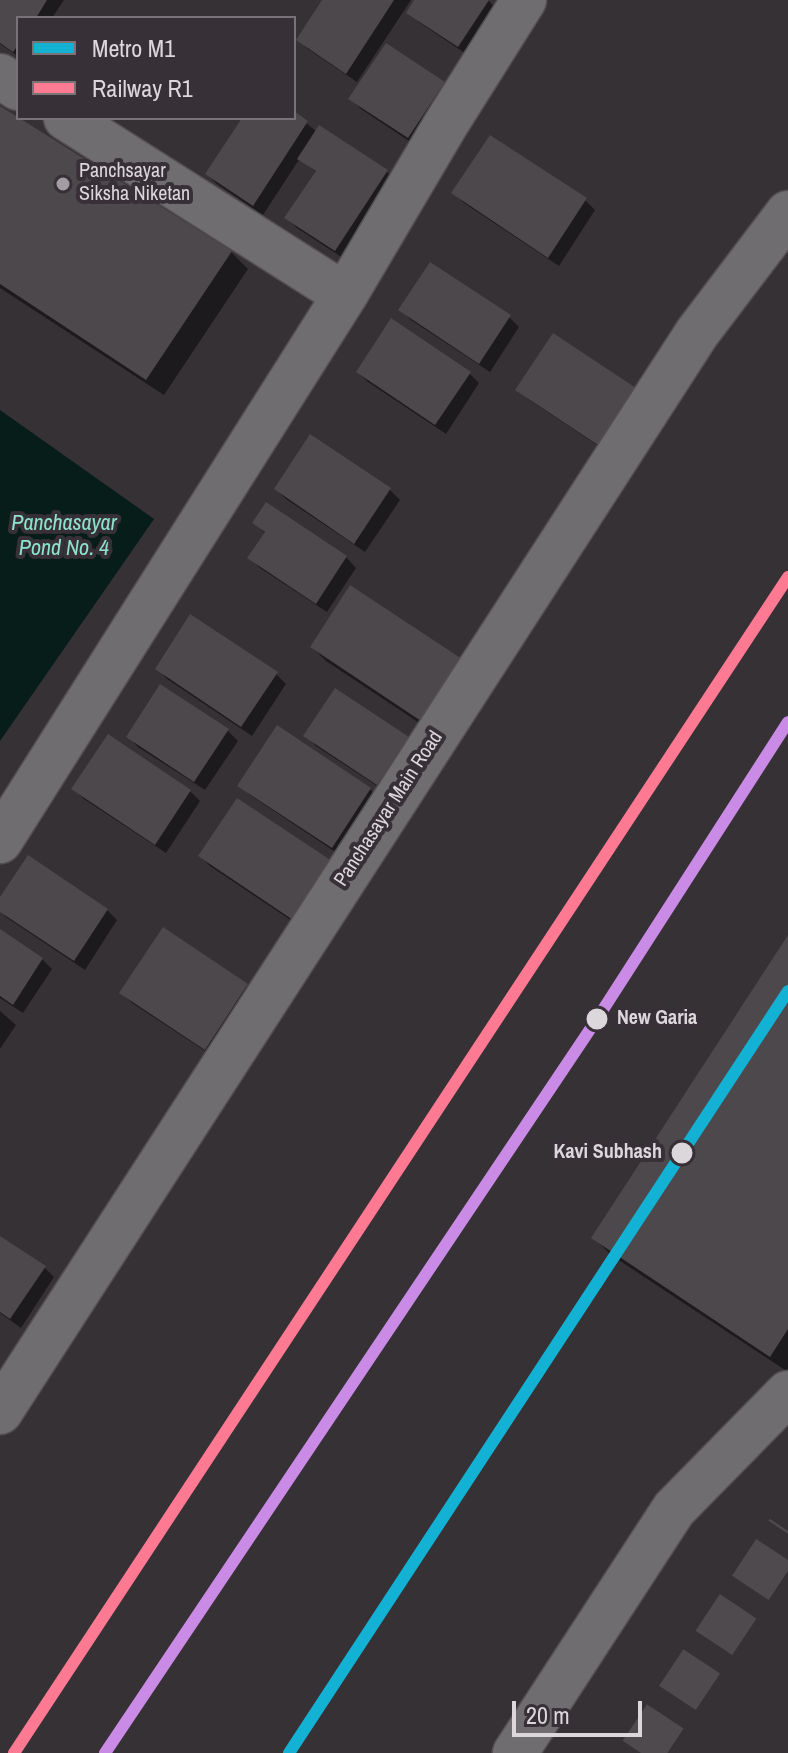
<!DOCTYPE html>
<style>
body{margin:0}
#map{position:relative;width:788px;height:1753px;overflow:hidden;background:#363135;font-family:"Archivo Narrow",sans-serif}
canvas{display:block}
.legend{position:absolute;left:16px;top:16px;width:280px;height:104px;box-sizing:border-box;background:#373036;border:2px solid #797378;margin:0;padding:10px 14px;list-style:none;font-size:24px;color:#dbd7db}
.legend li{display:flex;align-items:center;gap:16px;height:40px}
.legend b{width:40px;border:2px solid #797378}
.scale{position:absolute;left:512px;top:1701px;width:130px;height:36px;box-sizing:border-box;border:4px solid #dbd7db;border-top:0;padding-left:10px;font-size:24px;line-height:28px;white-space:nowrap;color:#dbd7db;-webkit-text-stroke:6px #373036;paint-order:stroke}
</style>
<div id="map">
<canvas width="788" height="1753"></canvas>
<ul class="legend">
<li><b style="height:10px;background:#13b2d5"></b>Metro M1</li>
<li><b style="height:10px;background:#fe7a93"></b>Railway R1</li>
</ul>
<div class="scale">20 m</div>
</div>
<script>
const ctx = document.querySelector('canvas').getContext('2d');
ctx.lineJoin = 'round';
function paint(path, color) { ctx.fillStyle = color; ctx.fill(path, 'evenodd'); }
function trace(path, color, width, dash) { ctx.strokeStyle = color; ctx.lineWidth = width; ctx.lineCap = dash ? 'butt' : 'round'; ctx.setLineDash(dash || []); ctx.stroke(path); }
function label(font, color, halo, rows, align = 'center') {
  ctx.font = font + ' "Archivo Narrow",sans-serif'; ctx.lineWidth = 8; ctx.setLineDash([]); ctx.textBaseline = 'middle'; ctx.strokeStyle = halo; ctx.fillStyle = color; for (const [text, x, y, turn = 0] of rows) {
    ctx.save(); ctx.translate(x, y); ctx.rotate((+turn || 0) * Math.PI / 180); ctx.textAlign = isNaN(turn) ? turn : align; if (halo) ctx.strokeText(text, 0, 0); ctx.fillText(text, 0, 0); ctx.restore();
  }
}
const water = new Path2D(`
 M 0,410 L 154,519 L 0,741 Z`);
const shadow = new Path2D(`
 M 0,0 L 64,0 L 52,18 L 18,18 L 18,56 L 0,44 Z
 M 324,0 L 411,0 L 357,82 L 308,49 L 298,39 Z
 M 417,0 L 488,0 L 498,10 L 469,56 L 419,22 L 409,12 Z
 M 444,83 L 454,93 L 418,147 L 361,109 L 351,99 Z
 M 0,108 L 231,252 L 248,269 L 164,395 L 0,288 Z
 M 294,113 L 317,132 L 320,128 L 387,172 L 397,182 L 346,260 L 297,228 L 287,218 L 317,173 L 300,158 L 263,215 L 217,184 L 207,174 L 244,118 L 294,118 Z
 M 454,193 L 585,200 L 595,210 L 559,266 L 464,203 Z
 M 401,310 L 509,317 L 519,327 L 490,372 L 411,320 Z
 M 358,372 L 469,373 L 479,383 L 446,434 L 368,382 Z
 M 518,389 L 635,390 L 609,453 L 528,399 Z
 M 310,437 L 390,490 L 400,500 L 365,552 L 286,499 L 276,489 Z
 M 254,523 L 346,557 L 356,568 L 327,612 L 260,568 L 250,558 L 266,534 Z
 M 350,588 L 436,734 L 326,661 L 312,647 Z
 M 157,668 L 276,674 L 286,684 L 252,736 L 167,679 Z
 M 228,731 L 238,741 L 205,790 L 138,747 L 128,736 Z
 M 306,736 L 408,739 L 418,749 L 388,793 L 316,746 Z
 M 240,785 L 370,789 L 380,799 L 343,857 L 250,795 Z
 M 74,789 L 190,791 L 200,801 L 166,853 L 84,799 Z
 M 237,801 L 307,931 L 210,866 L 200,856 Z
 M 0,900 L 107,910 L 117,920 L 85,970 L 6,917 L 0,911 Z
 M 0,931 L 42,959 L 52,969 L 23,1013 L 0,998 Z
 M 788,939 L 788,1372 L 611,1255 L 594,1238 Z
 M 247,985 L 257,995 L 216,1058 L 132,1003 L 122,993 Z
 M 0,1011 L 16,1025 L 0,1049 Z
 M 0,1238 L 44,1267 L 54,1277 L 21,1328 L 0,1313 Z`);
const building = new Path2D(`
 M 0,0 L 47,0 L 36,18 L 18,18 L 18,45 L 13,52 L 0,43 Z
 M 322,0 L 394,0 L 346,74 L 296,40 Z
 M 414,0 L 489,0 L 458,47 L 406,13 Z
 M 386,43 L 445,82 L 408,138 L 348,99 Z
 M 0,106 L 232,251 L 146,380 L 0,284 Z
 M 294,111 L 308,121 L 253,206 L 205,174 L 242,118 L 294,118 Z
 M 319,125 L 388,170 L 335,251 L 284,218 L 316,171 L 297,159 Z
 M 490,135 L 587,198 L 548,258 L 451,193 Z
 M 430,262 L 511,315 L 479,364 L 398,310 Z
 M 391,318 L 471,372 L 435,425 L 356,372 Z
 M 553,333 L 636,388 L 598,445 L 515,390 Z
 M 310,434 L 391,488 L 354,544 L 274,489 Z
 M 266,502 L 347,556 L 316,604 L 247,558 L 265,532 L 252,523 Z
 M 350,585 L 462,659 L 421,721 L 310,647 Z
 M 190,614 L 278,672 L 241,727 L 155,669 Z
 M 160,684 L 229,729 L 194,782 L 126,737 Z
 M 335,688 L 409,737 L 377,785 L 303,736 Z
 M 277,725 L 371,788 L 332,848 L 237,786 Z
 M 108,734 L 191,790 L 155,845 L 71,789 Z
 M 237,798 L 335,863 L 296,922 L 198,856 Z
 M 28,855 L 108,909 L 74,961 L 0,912 L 0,897 Z
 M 163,927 L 248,984 L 205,1050 L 119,993 Z
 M 0,929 L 43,958 L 13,1005 L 0,996 Z
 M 788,935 L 788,1329 L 770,1357 L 591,1238 Z
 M 0,1236 L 46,1266 L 10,1319 L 0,1312 Z`);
const minorTunnel = new Path2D(`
 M 641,1753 L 788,1531`);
const minor = new Path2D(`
 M 0,76 L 18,88
 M 66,118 L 345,295
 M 0,841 L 345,295 L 446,124 L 524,0
 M 0,1412 L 697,333 L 788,213
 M 515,1753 L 674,1509 L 788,1393`);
const rail1 = new Path2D(`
 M 14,1753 L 788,577`);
const rail2 = new Path2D(`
 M 105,1753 L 597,1019 L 788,722`);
const metro1 = new Path2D(`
 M 289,1753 L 788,991`);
const markers = [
 [63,184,8,"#a19da1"],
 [597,1019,12,"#dbd7db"],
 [682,1153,12,"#dbd7db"]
];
const poiNames = [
 ["Panchsayar",79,172],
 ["Siksha Niketan",79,195]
];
const streetNames = [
 ["Panchasayar Main Road",389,809,-57]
];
const stopNames = [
 ["New Garia",617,1019],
 ["Kavi Subhash",662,1153,"right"]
];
const waterNames = [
 ["Panchasayar",64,524],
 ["Pond No. 4",64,549]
];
paint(water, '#071d19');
paint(shadow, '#0007');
paint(building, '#4c484b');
trace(minorTunnel, '#4f4a4e', 44, [44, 22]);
trace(minor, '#534f52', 47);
trace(minor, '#706d70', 44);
trace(rail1, '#fe7a93', 12);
trace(rail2, '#ca8be6', 12);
trace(metro1, '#13b2d5', 12);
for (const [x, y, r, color] of markers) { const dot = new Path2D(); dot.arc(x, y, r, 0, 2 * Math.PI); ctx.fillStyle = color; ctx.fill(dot); trace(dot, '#373036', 3); }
label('20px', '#dbd7db', '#373036', poiNames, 'left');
label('20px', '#dbd7db', '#373036', streetNames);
label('bold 20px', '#dbd7db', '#373036', stopNames, 'left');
label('italic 22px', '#8ee3cf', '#373036', waterNames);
</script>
